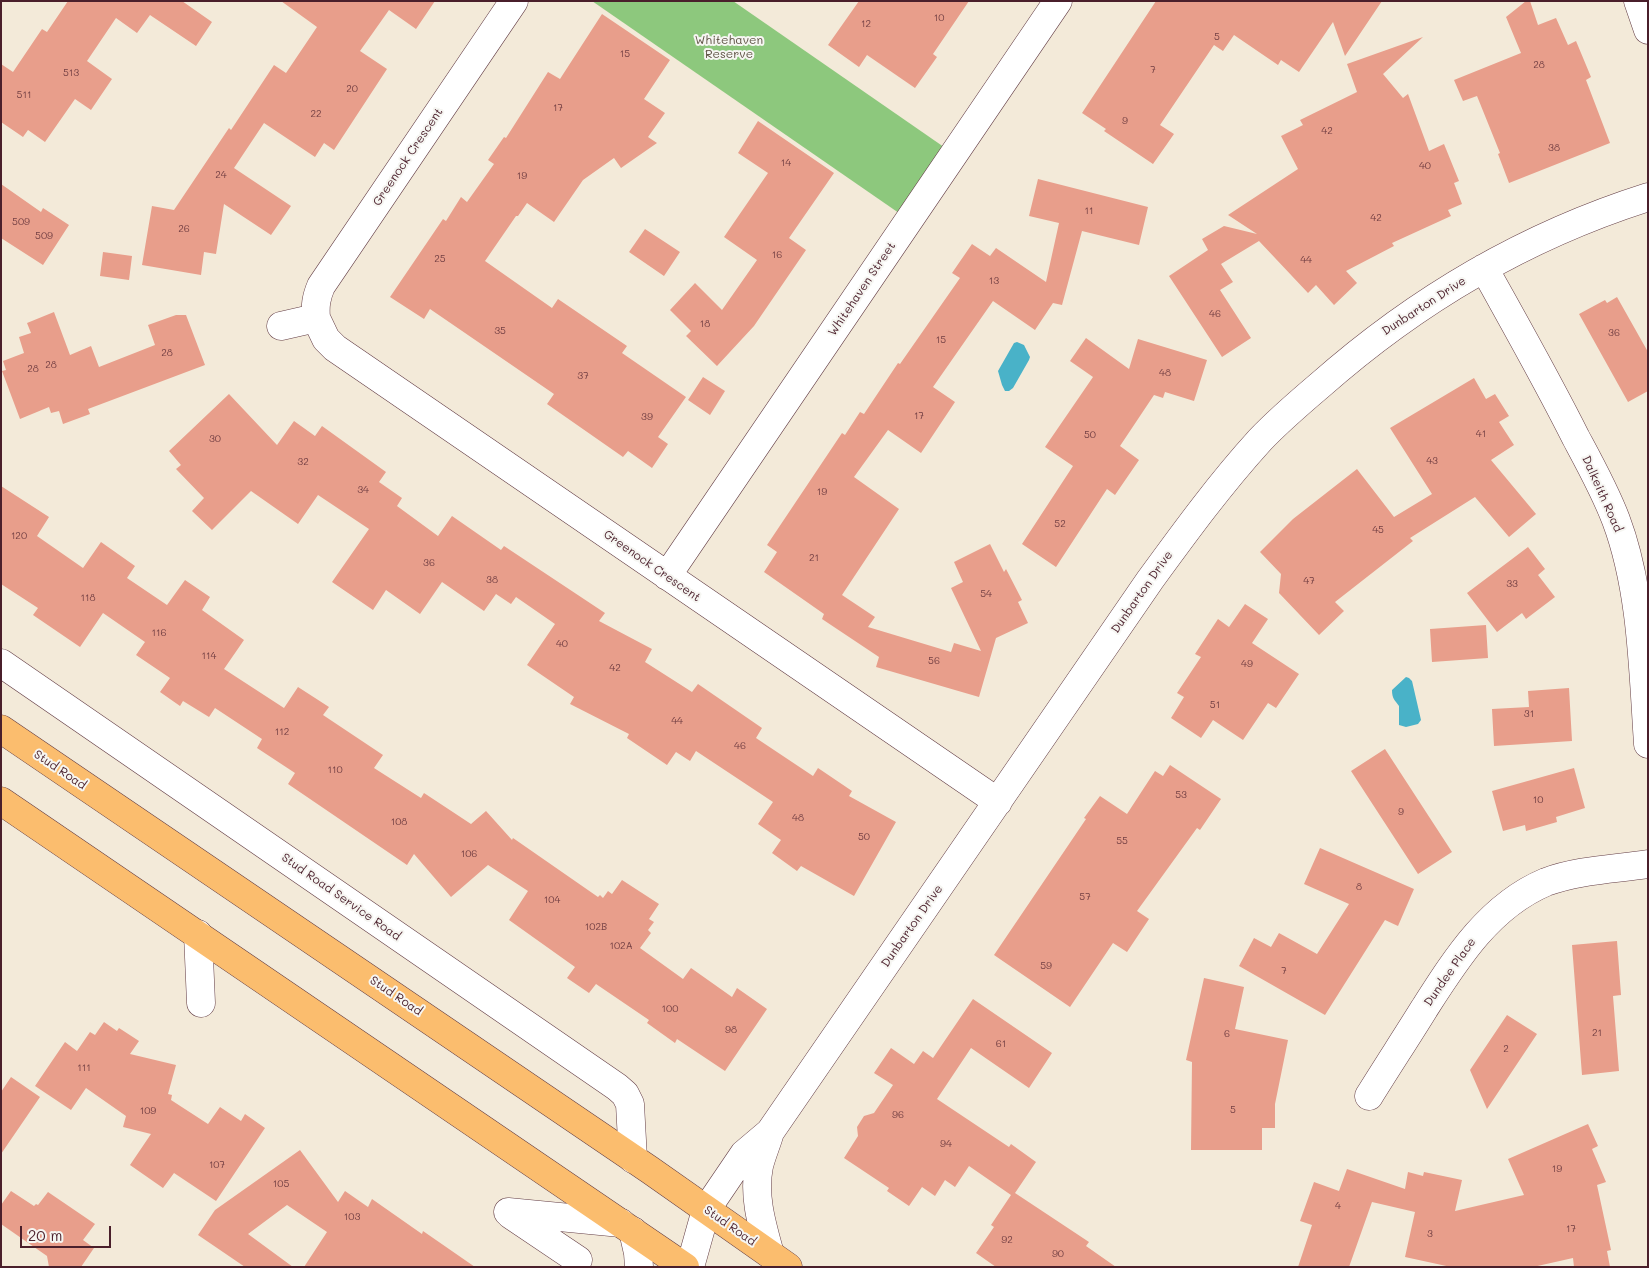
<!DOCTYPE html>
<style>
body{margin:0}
#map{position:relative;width:1649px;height:1268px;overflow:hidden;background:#f3ead9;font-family:Mali,sans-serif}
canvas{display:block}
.frame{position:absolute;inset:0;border:2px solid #4a1f2b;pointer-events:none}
.scale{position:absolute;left:20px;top:1226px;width:91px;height:22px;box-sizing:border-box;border:2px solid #4a1f2b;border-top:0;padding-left:6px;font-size:15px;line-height:18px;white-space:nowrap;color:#4a1f2b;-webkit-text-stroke:4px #f6f6f2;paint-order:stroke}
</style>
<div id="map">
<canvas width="1649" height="1268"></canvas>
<div class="frame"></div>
<div class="scale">20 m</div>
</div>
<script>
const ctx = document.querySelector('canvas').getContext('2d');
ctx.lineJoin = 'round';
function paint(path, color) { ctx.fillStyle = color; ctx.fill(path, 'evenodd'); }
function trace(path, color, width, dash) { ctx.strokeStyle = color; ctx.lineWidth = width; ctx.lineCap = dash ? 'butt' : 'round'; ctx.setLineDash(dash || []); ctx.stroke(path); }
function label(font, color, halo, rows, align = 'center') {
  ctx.font = font + ' Mali,sans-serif'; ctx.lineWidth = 4; ctx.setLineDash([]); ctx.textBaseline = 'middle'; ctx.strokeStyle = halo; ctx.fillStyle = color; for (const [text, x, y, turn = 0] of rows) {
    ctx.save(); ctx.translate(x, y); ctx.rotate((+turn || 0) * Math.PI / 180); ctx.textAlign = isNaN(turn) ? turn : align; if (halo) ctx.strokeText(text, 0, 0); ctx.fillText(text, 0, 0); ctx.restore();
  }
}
const green = new Path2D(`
 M 592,1 L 733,1 L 954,154 L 909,220 Z`);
const water = new Path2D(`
 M 1017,342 L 1024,345 L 1030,357 L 1029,360 L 1013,388 L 1009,391 L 1005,391 L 1002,385 L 998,371 L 1014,343 Z
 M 1406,677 L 1409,678 L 1412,681 L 1421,720 L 1418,724 L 1406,727 L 1399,725 L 1399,706 C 1395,700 1392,699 1392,690 Z`);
const building = new Path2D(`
 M 68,1 L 182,1 L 212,22 L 196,46 L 150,15 L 137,33 L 116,18 L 87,61 L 112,79 L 91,110 L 75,99 L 45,142 L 28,130 L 23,137 L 1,122 L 1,64 L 13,72 L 42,29 L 47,32 Z
 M 281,1 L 435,1 L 416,29 L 389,10 L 360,51 L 387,69 L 334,150 L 324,143 L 315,157 L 264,123 L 234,168 L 291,206 L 271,235 L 224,204 L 216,254 L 204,252 L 201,275 L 142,265 L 152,206 L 174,210 L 229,128 L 231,130 L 274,65 L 286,73 L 317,27 Z
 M 859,1 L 969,1 L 933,54 L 937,57 L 915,88 L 867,55 L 859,67 L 828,45 Z
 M 1156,1 L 1382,1 L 1345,56 L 1333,22 L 1299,72 L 1281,60 L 1278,65 L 1234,35 L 1223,51 L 1214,45 L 1160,125 L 1174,134 L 1153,164 L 1104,131 L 1106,129 L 1082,113 Z
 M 1526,1 L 1530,1 L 1538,25 L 1556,18 L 1568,45 L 1576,41 L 1591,77 L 1586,80 L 1610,143 L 1509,183 L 1498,154 L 1500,153 L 1477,96 L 1463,101 L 1454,80 L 1521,53 L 1506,17 Z
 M 602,14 L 670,60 L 644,99 L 665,113 L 648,137 L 657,143 L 621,168 L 614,158 L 583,180 L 554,222 L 527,203 L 518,216 L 516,216 L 485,261 L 552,308 L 558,299 L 627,346 L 622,353 L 686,397 L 658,437 L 668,444 L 652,468 L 628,451 L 623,457 L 547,404 L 554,394 L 430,309 L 424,319 L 390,297 L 443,219 L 446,221 L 461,197 L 467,202 L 494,164 L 488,160 L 504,137 L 506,138 L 548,72 L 560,79 Z
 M 1423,37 L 1383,74 L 1403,98 L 1408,94 L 1429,151 L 1444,144 L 1459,181 L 1454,183 L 1462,204 L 1448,210 L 1451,216 L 1392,243 L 1394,246 L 1346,271 L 1357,283 L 1334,305 L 1316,285 L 1308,293 L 1259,241 L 1221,264 L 1233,282 L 1220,290 L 1251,338 L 1222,357 L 1169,276 L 1208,250 L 1202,239 L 1224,226 L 1257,234 L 1228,215 L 1298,169 L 1281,136 L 1303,125 L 1300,120 L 1357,92 L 1347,64 Z
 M 758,121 L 834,173 L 789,238 L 806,250 L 754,326 L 717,366 L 686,336 L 691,331 L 670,310 L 695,283 L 722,310 L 757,260 L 724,237 L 768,173 L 738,153 Z
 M 1038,179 L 1148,207 L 1139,245 L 1082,231 L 1062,305 L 1053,303 L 1035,330 L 993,301 L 933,387 L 955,402 L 921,453 L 888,430 L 854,477 L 899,509 L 842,595 L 875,617 L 868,627 L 951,652 L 954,643 L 981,651 L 951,588 L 963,582 L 954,562 L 990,544 L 1004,572 L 1006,569 L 1022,600 L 1018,602 L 1028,623 L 996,638 L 979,697 L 876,667 L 879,657 L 822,619 L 824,614 L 764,572 L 777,552 L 767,545 L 842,433 L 845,435 L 860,412 L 864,414 L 898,363 L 900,364 L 960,278 L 952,273 L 972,244 L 990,256 L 996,248 L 1046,282 L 1059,223 L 1029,216 Z
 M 1,184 L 41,212 L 43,208 L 69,225 L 43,265 L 1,238 Z
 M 645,229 L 680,252 L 664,276 L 629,252 Z
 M 103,252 L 132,256 L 129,280 L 100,276 Z
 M 1617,297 L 1648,352 L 1648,391 L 1628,402 L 1579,314 L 1605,300 L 1607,303 Z
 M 54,312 L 70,355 L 91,346 L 99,367 L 155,345 L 148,325 L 176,315 L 186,315 L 205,365 L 88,409 L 90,414 L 63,424 L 59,411 L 51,413 L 49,407 L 20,419 L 2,371 L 6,370 L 3,361 L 24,353 L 19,337 L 31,333 L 27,323 Z
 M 1086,338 L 1129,369 L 1138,339 L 1207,360 L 1194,401 L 1165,392 L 1163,398 L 1154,395 L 1120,446 L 1139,460 L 1115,495 L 1107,489 L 1056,567 L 1022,544 L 1073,466 L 1045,447 L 1093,377 L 1070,361 Z
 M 703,377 L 725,391 L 710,415 L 688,400 Z
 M 1474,378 L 1486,399 L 1495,394 L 1509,416 L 1499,422 L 1514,445 L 1491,460 L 1536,514 L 1509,537 L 1475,497 L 1410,538 L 1413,541 L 1335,602 L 1344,611 L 1319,635 L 1279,593 L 1281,574 L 1260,552 L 1293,519 L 1357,469 L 1394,517 L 1432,494 L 1390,428 Z
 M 229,394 L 277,445 L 294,421 L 315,436 L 322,426 L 386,472 L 379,482 L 402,498 L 397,506 L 438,536 L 452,516 L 501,550 L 504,546 L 605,613 L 599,621 L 652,649 L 645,662 L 692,692 L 698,684 L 762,728 L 756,738 L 813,776 L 818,768 L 852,791 L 849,796 L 896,822 L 854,896 L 801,866 L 797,871 L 772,853 L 781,840 L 758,824 L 773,802 L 696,751 L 690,761 L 676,752 L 667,765 L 627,738 L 629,734 L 570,704 L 574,697 L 527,665 L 555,624 L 516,597 L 511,604 L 496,594 L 484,611 L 442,582 L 420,614 L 386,590 L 373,610 L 332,582 L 369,529 L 318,495 L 298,524 L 251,491 L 212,530 L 192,511 L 204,498 L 176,469 L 181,465 L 169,451 Z
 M 1,486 L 49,517 L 37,536 L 83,568 L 101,542 L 135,566 L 127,578 L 167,605 L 185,580 L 210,597 L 202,610 L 244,640 L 224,669 L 284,708 L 298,687 L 329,707 L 323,715 L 383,755 L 374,768 L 421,798 L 424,793 L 471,824 L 486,811 L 512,840 L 513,838 L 598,897 L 600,895 L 603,898 L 608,891 L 612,894 L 622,880 L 659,904 L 649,919 L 654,922 L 648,930 L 651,933 L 640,948 L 683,979 L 691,968 L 732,997 L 737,988 L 767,1009 L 725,1071 L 677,1039 L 675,1043 L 647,1023 L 649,1020 L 596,984 L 589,993 L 567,978 L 575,967 L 509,920 L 528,891 L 488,865 L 451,897 L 414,854 L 407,865 L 288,784 L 295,773 L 257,748 L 262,739 L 215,708 L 209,717 L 183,701 L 180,706 L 160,692 L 170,678 L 136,655 L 145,642 L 103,613 L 80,647 L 33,615 L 38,608 L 1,584 Z
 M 1528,547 L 1545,569 L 1538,575 L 1555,597 L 1526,619 L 1522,613 L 1497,632 L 1467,593 Z
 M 1245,604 L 1268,619 L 1252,643 L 1299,674 L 1276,708 L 1268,703 L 1243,740 L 1213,720 L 1201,738 L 1171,718 L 1184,697 L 1177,693 L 1201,657 L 1195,654 L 1218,619 L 1229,627 Z
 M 1486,625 L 1488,658 L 1432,662 L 1430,629 Z
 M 1569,688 L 1572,741 L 1494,746 L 1492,709 L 1529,707 L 1528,691 Z
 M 1385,749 L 1452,852 L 1418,874 L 1351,771 Z
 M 1170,765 L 1221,799 L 1200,830 L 1197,828 L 1137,911 L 1149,919 L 1127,952 L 1113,943 L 1070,1007 L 994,955 L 1086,819 L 1084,818 L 1100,796 L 1127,814 L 1155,771 L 1163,776 Z
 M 1574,768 L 1585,808 L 1556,817 L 1557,822 L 1526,831 L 1525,825 L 1503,831 L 1492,791 Z
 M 1320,848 L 1414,889 L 1398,926 L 1385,920 L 1325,1015 L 1239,966 L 1254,938 L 1271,947 L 1279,933 L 1317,954 L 1349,904 L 1304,884 Z
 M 1617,941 L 1621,995 L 1613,996 L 1619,1071 L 1582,1075 L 1572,945 Z
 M 1204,978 L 1244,987 L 1235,1029 L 1288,1040 L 1275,1104 L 1275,1128 L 1262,1128 L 1262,1150 L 1191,1150 L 1192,1062 L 1186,1060 Z
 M 973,999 L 1052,1053 L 1029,1088 L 971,1048 L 937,1099 L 1009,1147 L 1011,1144 L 1036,1162 L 1015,1193 L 1089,1242 L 1086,1246 L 1116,1267 L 996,1267 L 976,1253 L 994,1227 L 991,1225 L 1011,1195 L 969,1166 L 955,1187 L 945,1180 L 935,1196 L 922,1187 L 909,1206 L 887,1191 L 889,1188 L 844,1158 L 858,1136 L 857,1127 L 864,1116 L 874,1113 L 893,1085 L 874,1073 L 891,1048 L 914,1064 L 923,1051 L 933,1058 Z
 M 1507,1015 L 1537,1034 L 1487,1109 L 1470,1070 Z
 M 104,1022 L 117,1031 L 119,1028 L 139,1041 L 130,1054 L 176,1065 L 168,1094 L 172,1095 L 171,1100 L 208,1124 L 220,1107 L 241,1121 L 245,1114 L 265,1128 L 216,1201 L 174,1173 L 163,1188 L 130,1165 L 151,1134 L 123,1127 L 126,1116 L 86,1088 L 71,1110 L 35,1086 L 65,1042 L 77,1051 L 90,1032 L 95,1035 Z
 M 11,1077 L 40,1097 L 1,1154 L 1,1092 Z
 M 1588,1124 L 1598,1146 L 1592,1149 L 1606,1182 L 1597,1185 L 1611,1250 L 1607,1251 L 1610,1267 L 1574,1267 L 1573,1258 L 1533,1267 L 1451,1267 L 1405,1257 L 1415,1212 L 1372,1202 L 1349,1267 L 1298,1267 L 1312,1225 L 1300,1221 L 1314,1182 L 1339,1191 L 1347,1169 L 1405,1189 L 1408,1172 L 1423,1176 L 1424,1172 L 1462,1180 L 1455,1211 L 1524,1195 L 1508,1159 Z
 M 300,1150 L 338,1202 L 345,1191 L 368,1207 L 372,1199 L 422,1234 L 423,1231 L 475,1267 L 304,1267 L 327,1232 L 287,1205 L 248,1234 L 293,1267 L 245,1267 L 198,1235 L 215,1210 Z
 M 11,1191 L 34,1206 L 36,1204 L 38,1205 L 48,1192 L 95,1224 L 83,1240 L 94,1248 L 81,1267 L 49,1267 L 47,1256 L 1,1224 L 1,1205 Z`);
const minor = new Path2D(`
 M 1638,1 L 1648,30
 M 1484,268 C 1515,324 1547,380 1576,438 C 1590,464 1605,491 1616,520 C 1642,589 1643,671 1648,744
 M 316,318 C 315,306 316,298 321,286 L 514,1
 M 281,326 L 316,318 L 326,339 L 335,348 L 998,802
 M 667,576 L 1058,1
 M 1,663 L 617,1087 L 625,1094 L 630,1104 L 633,1159
 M 198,934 L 201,1003
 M 1369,1096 C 1387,1067 1406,1038 1424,1009 C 1456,959 1489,906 1546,882 C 1578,870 1615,869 1648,864
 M 508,1212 L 621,1223
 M 511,1215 L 578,1260
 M 633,1231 L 638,1253 L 639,1267
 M 770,1254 C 762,1225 753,1196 759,1166 C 762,1154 767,1143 770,1132
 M 690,1267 L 706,1210 L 744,1154 L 770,1132 L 1150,580 C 1185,532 1220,484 1260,440 C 1278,421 1299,403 1319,386 C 1415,301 1525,236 1648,197`);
const major = new Path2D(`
 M 1,729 L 650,1170 L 788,1267
 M 1,801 L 685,1267`);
const numberNames = [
 ["10",939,18],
 ["12",866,24],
 ["5",1217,37],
 ["15",625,54],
 ["28",1539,65],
 ["7",1153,70],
 ["513",71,73],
 ["20",352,89],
 ["511",24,95],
 ["17",558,108],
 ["22",316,114],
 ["9",1125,121],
 ["42",1327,131],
 ["38",1554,148],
 ["14",786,163],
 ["40",1425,166],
 ["24",221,175],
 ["19",522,176],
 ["11",1089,211],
 ["42",1376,218],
 ["509",21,222],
 ["26",184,229],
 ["509",44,236],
 ["16",777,255],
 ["25",440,259],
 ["44",1306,260],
 ["13",994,281],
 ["46",1215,314],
 ["18",705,324],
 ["35",500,331],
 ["36",1614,333],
 ["15",941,340],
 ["28",167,353],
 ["28",51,365],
 ["28",33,369],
 ["48",1165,373],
 ["37",583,376],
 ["17",919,416],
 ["39",647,417],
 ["41",1481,434],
 ["50",1090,435],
 ["30",215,439],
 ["43",1432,461],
 ["32",303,462],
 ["34",363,490],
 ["19",822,492],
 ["52",1060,524],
 ["45",1378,530],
 ["120",19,536],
 ["21",814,558],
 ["36",429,563],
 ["38",492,580],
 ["47",1309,581],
 ["33",1512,584],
 ["54",986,594],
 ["118",88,598],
 ["116",159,633],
 ["40",562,644],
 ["114",209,656],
 ["56",934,661],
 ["49",1247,664],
 ["42",615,668],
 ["51",1215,705],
 ["31",1529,714],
 ["44",677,721],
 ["112",282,732],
 ["46",740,746],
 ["110",335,770],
 ["53",1181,795],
 ["10",1538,800],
 ["9",1401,812],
 ["48",798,818],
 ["108",399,822],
 ["50",864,837],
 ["55",1122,841],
 ["106",469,854],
 ["8",1359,887],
 ["57",1085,897],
 ["104",552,900],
 ["102B",596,927],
 ["102A",621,946],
 ["59",1046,966],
 ["7",1284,971],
 ["100",670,1009],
 ["98",731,1030],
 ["21",1597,1033],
 ["6",1227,1034],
 ["61",1001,1044],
 ["2",1506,1049],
 ["111",84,1068],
 ["5",1233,1110],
 ["109",148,1111],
 ["96",898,1115],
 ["94",946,1144],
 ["107",217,1165],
 ["19",1557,1169],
 ["105",281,1184],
 ["4",1338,1206],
 ["103",352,1217],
 ["17",1571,1229],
 ["3",1430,1234],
 ["92",1007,1240],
 ["90",1058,1254]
];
const parkNames = [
 ["Whitehaven",729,40],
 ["Reserve",729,54]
];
const streetNames = [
 ["Greenock Crescent",408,157,-56],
 ["Whitehaven Street",862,289,-56],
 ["Dunbarton Drive",1424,306,-33],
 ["Dalkeith Road",1602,494,66],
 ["Greenock Crescent",652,566,35],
 ["Dunbarton Drive",1142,592,-55],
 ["Stud Road",60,770,34],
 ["Stud Road Service Road",341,897,35],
 ["Dunbarton Drive",912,926,-55],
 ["Dundee Place",1450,972,-55],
 ["Stud Road",396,996,34],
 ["Stud Road",730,1226,35]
];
paint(green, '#8dc87d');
paint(water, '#49b2c8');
paint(building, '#e89e8b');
trace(minor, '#633d45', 29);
trace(major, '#633d45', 29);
trace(minor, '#fff', 28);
trace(major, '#fbbd6e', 28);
label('10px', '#723f43', null, numberNames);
label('12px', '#5e5244', '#f6f6f2', parkNames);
label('12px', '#4a1f2b', '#f6f6f2', streetNames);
</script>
